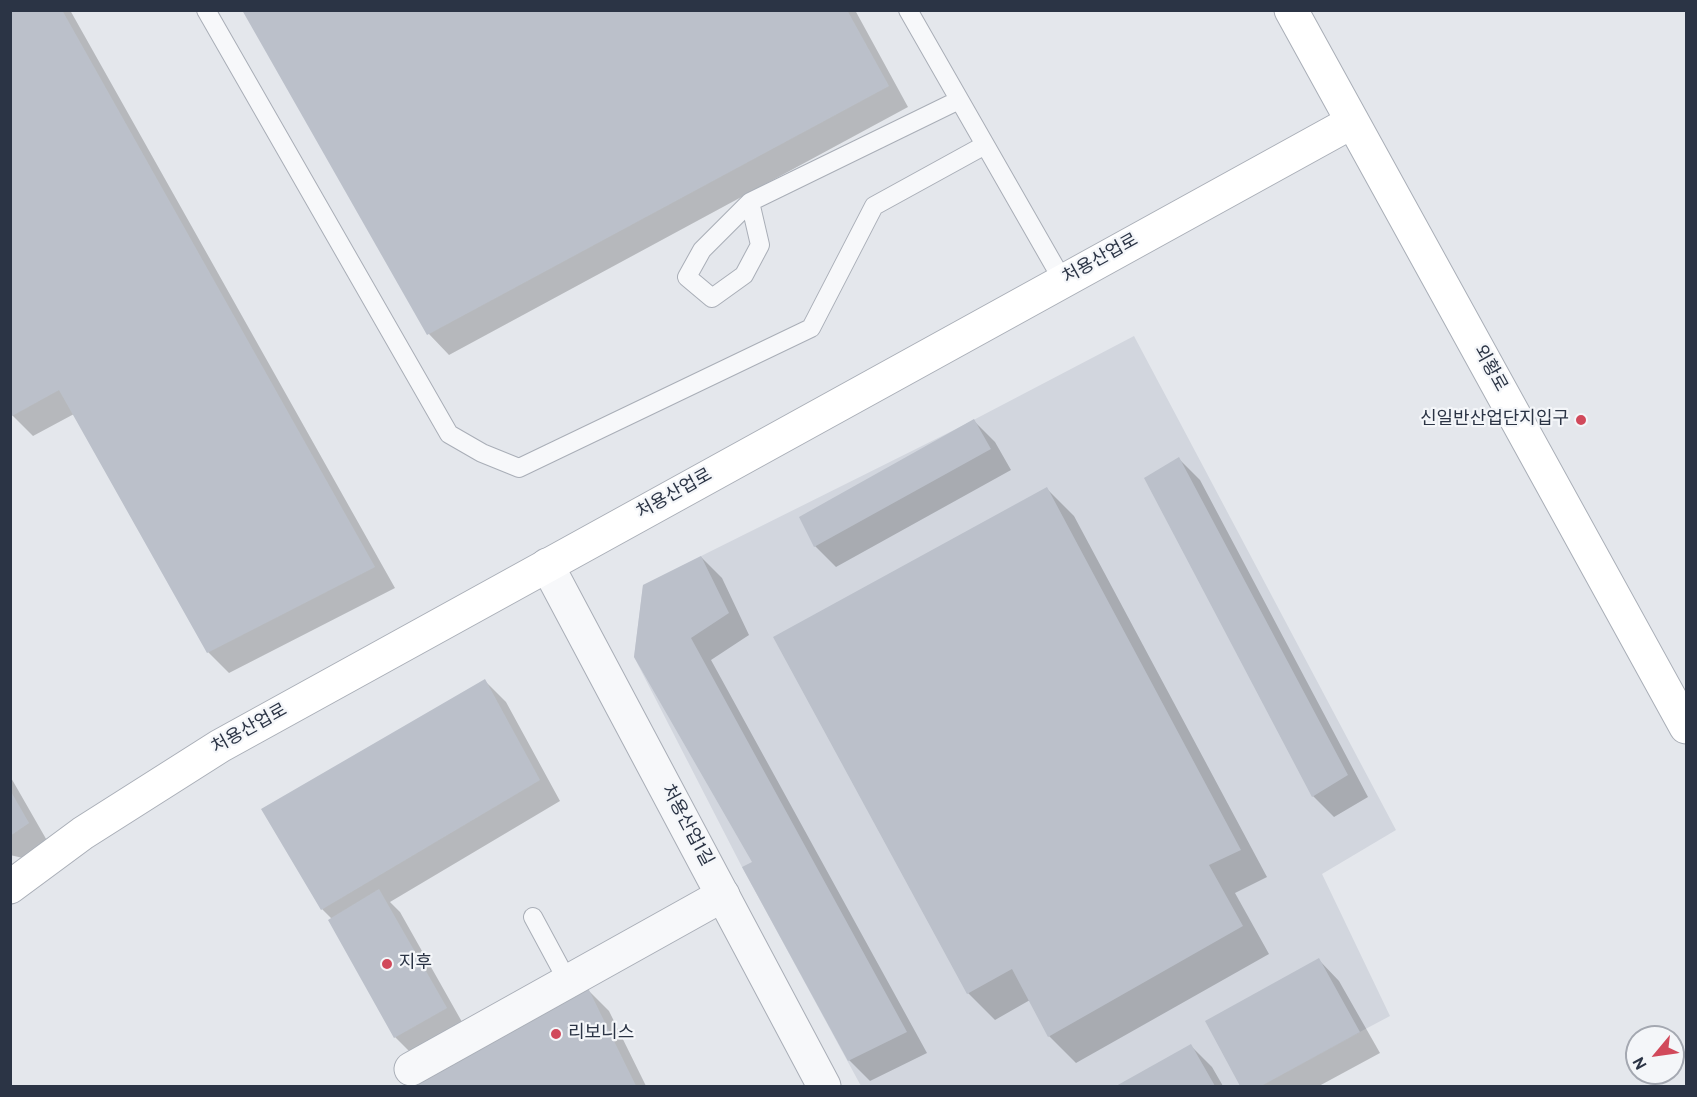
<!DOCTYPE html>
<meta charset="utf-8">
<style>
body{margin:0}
#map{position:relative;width:1697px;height:1097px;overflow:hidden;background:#e4e7ec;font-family:Overpass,sans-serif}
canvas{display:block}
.frame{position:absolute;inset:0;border:12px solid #2b3445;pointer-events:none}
.north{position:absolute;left:1625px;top:1025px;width:60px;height:60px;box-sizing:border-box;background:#f4f6f9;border:2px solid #a4a8b1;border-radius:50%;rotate:241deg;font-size:16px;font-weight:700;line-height:24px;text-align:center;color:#2b3445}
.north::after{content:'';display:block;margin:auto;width:21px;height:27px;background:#d1495b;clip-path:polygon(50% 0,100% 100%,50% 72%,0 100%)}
</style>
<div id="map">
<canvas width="1697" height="1097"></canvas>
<div class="frame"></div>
<div class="north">N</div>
</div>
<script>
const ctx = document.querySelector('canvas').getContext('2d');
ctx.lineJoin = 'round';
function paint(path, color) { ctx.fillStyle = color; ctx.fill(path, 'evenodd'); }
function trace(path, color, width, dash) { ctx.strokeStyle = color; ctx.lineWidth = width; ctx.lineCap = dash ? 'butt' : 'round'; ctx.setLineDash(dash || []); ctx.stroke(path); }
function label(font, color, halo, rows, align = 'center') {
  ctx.font = font + ' Overpass,"Noto Sans KR",sans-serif'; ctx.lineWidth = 4.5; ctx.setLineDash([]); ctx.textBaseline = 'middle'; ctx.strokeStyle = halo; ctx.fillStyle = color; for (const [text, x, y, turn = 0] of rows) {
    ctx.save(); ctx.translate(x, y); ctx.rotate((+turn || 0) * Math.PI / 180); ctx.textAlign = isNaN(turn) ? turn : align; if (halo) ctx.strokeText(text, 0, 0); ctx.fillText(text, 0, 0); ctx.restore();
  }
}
const built = new Path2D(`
 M 1134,336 L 1396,830 L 1322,874 L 1390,1016 L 1258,1086 L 861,1086 L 742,867 L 634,657 L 643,585 L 962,426 Z`);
const shadow = new Path2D(`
 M 10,10 L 70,10 L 395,588 L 229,673 L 208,652 L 74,414 L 33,436 L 12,415 Z
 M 244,10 L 855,10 L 908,107 L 449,355 L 429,334 Z
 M 974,421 L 995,442 L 1011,470 L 836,567 L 815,546 Z
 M 1179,459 L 1200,480 L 1368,797 L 1334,817 L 1313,796 Z
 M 1047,489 L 1074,516 L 1267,877 L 1235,893 L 1269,954 L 1076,1063 L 1049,1036 L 1030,1000 L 995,1020 L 968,993 Z
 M 701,557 L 722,578 L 749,635 L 711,660 L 927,1053 L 870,1081 L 849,1060 L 754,862 L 636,657 Z
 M 485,681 L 506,702 L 560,801 L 390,902 L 400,912 L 466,1029 L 416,1058 L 395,1037 L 332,919 L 322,909 Z
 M 10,776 L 49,844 L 27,859 L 10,855 Z
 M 1319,960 L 1339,981 L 1380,1053 L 1319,1086 L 1241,1086 L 1207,1021 Z
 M 588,990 L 609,1011 L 646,1086 L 421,1086 L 418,1080 Z
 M 1191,1046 L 1212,1067 L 1223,1086 L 1119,1086 Z`);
const building = new Path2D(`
 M 10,10 L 62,10 L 375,567 L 207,653 L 59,390 L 10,417 Z
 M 242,10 L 847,10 L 889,86 L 427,335 Z
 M 974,419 L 991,449 L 814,547 L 799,517 Z
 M 1179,457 L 1348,775 L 1312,797 L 1144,478 Z
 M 1047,487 L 1241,850 L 1209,865 L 1243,926 L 1048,1037 L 1012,969 L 967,994 L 773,637 Z
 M 701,556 L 729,613 L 691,638 L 907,1032 L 848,1061 L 742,867 L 752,862 L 634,657 L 643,585 Z
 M 485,679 L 540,780 L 321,910 L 261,809 Z
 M 10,790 L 29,823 L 10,836 Z
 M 379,889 L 447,1008 L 394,1038 L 328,920 Z
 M 1319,958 L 1360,1032 L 1261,1086 L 1240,1086 L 1205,1021 Z
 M 588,988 L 636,1086 L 419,1086 L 416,1080 Z
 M 1191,1044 L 1215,1086 L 1116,1086 Z`);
const service = new Path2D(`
 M 206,10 L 449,434 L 482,453 L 519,468 L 811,328 L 874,206 L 985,145
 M 908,10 L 1063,281
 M 750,202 L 702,250 L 687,277 L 712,298 L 744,275 L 760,245 L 750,202 L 959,100
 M 533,917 L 568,982`);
const minor = new Path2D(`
 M 411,1069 L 723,895`);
const tertiary = new Path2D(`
 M 547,565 L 824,1086`);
const secondary = new Path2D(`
 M 1291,10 L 1686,727
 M 10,887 L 83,833 L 220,746 L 1352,122`);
const markers = [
 [1581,420,6,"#d1495b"],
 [387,964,6,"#d1495b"],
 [556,1034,6,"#d1495b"]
];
const streetNames = [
 ["처용산업로",1101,260,-29],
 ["외황로",1489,369,61],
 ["처용산업로",675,495,-29],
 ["처용산업로",250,730,-29],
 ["처용산업1길",686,826,62]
];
const poiNames = [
 ["신일반산업단지입구",1569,420,"right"],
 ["지후",399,964],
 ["리보니스",568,1034]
];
paint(built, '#d2d6de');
paint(shadow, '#0003');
paint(building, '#bbc0ca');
trace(service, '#a9aeb7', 20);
trace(minor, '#a9aeb7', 35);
trace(tertiary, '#a9aeb7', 35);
trace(secondary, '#a9aeb7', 35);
trace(service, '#f7f8fa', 18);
trace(minor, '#f7f8fa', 33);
trace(tertiary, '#f7f8fa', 33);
trace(secondary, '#fff', 33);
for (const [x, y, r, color] of markers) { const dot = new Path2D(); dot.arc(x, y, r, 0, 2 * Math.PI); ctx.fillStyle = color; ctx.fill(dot); trace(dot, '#f4f6f9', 2); }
label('18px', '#2b3445', '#f4f6f9', streetNames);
label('18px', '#2b3445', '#f4f6f9', poiNames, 'left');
</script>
